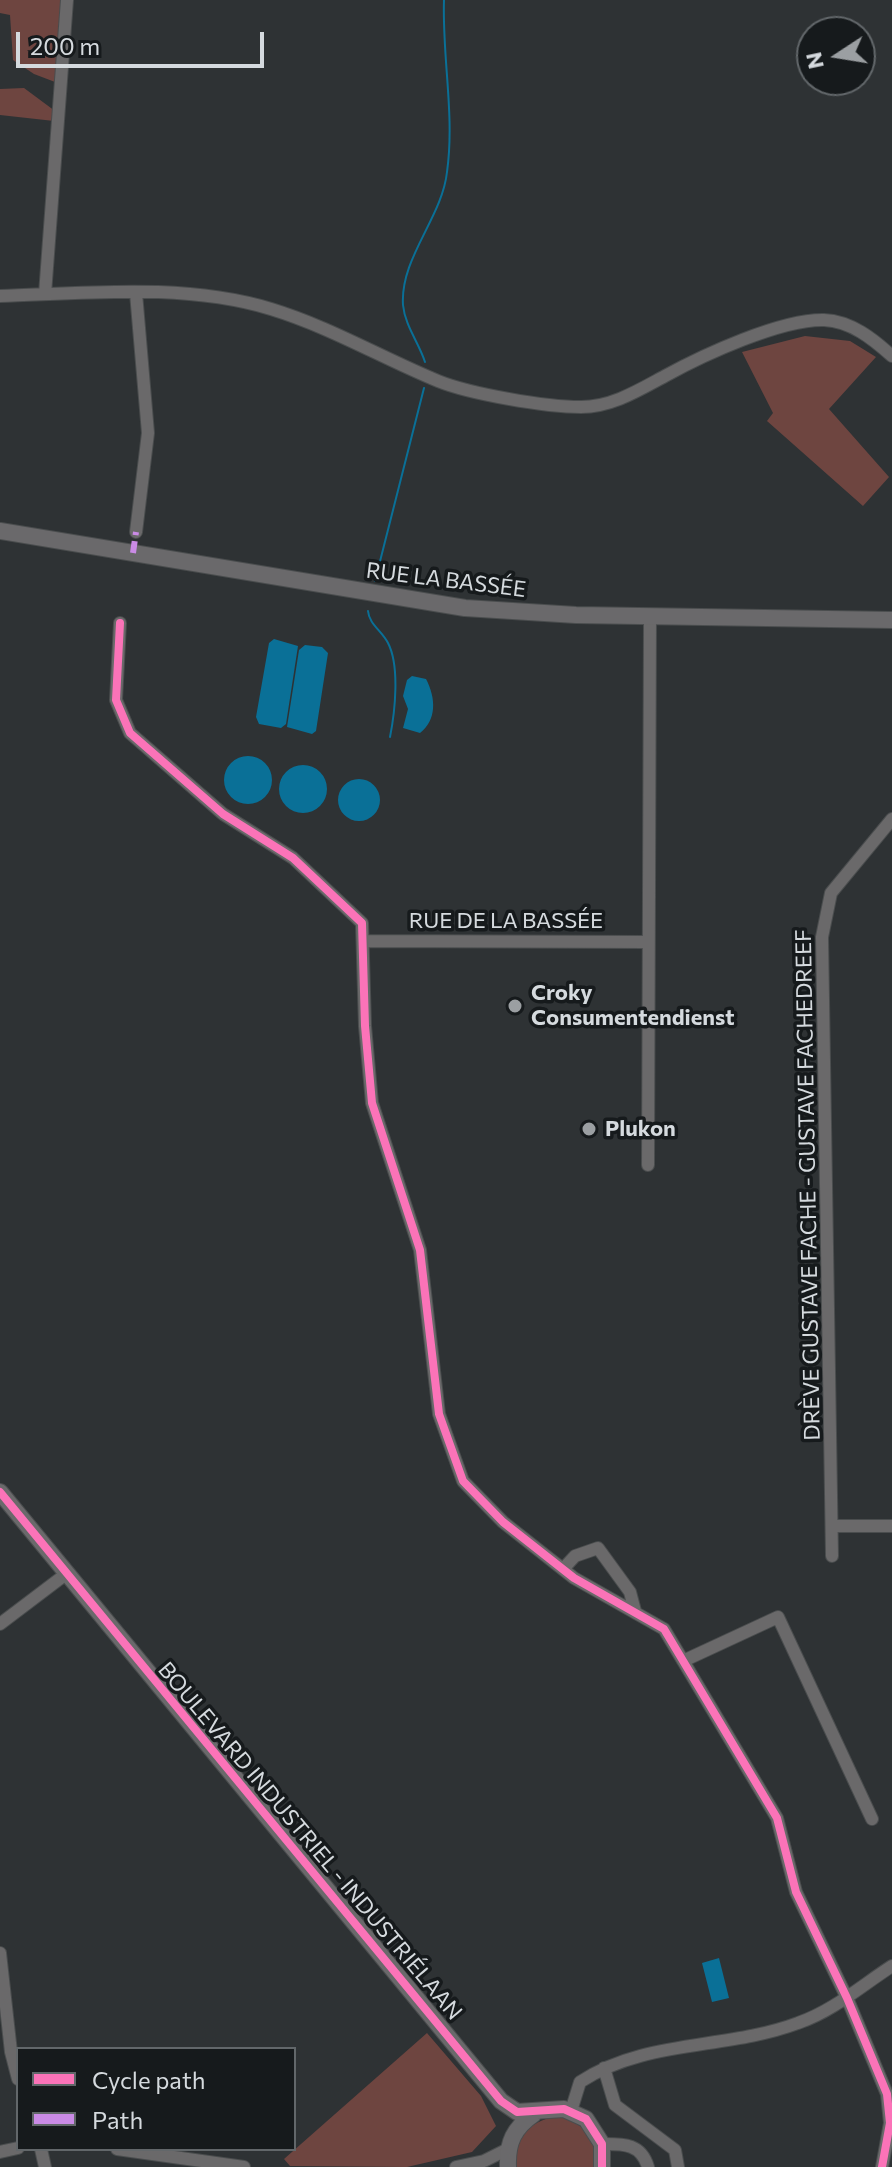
<!DOCTYPE html>
<meta charset="utf-8">
<style>
body{margin:0}
#map{position:relative;width:892px;height:2167px;overflow:hidden;background:#2e3234;font-family:Commissioner,sans-serif}
canvas{display:block}
.legend{position:absolute;left:16px;top:2047px;width:280px;height:104px;box-sizing:border-box;background:#161a1c;border:2px solid #62676a;margin:0;padding:10px 14px;list-style:none;font-size:24px;color:#d5dade}
.legend li{display:flex;align-items:center;gap:16px;height:40px}
.legend b{width:40px;border:2px solid #62676a}
.north{position:absolute;left:796px;top:16px;width:80px;height:80px;box-sizing:border-box;background:#161a1c;border:2px solid #62676a;border-radius:50%;rotate:258deg;font-size:22px;font-weight:700;line-height:32px;text-align:center;color:#d5dade}
.north::after{content:'';display:block;margin:auto;width:28px;height:36px;background:#9b9fa2;clip-path:polygon(50% 0,100% 100%,50% 72%,0 100%)}
.scale{position:absolute;left:16px;top:32px;width:248px;height:36px;box-sizing:border-box;border:4px solid #d5dade;border-top:0;padding-left:10px;font-size:24px;line-height:28px;white-space:nowrap;color:#d5dade;-webkit-text-stroke:6px #161a1c;paint-order:stroke}
</style>
<div id="map">
<canvas width="892" height="2167"></canvas>
<ul class="legend">
<li><b style="height:10px;background:#fb73b8"></b>Cycle path</li>
<li><b style="height:10px;background:#ca8be6"></b>Path</li>
</ul>
<div class="north">N</div>
<div class="scale">200 m</div>
</div>
<script>
const ctx = document.querySelector('canvas').getContext('2d');
ctx.lineJoin = 'round';
function paint(path, color) { ctx.fillStyle = color; ctx.fill(path, 'evenodd'); }
function trace(path, color, width, dash) { ctx.strokeStyle = color; ctx.lineWidth = width; ctx.lineCap = dash ? 'butt' : 'round'; ctx.setLineDash(dash || []); ctx.stroke(path); }
function label(font, color, halo, rows, align = 'center') {
  ctx.font = font + ' Commissioner,sans-serif'; ctx.lineWidth = 7; ctx.setLineDash([]); ctx.textBaseline = 'middle'; ctx.strokeStyle = halo; ctx.fillStyle = color; for (const [text, x, y, turn = 0] of rows) {
    ctx.save(); ctx.translate(x, y); ctx.rotate((+turn || 0) * Math.PI / 180); ctx.textAlign = isNaN(turn) ? turn : align; if (halo) ctx.strokeText(text, 0, 0); ctx.fillText(text, 0, 0); ctx.restore();
  }
}
const green = new Path2D(`
 M 0,0 L 61,0 L 55,82 L 34,74 L 13,60 L 10,15 L 0,13 Z
 M 24,88 L 55,111 L 54,121 L 0,115 L 0,89 Z
 M 805,336 L 850,341 L 876,357 L 829,409 L 889,477 L 863,506 L 767,421 L 773,413 L 742,352 Z
 M 427,2033 L 481,2096 L 496,2126 L 472,2152 L 407,2167 L 290,2166 L 284,2159 Z
 M 562,2116 C 592,2131 593,2134 598,2167 L 516,2167 C 512,2136 533,2118 562,2116 Z`);
const water = new Path2D(`
 M 274,639 L 298,646 L 286,724 L 281,728 L 259,724 L 256,717 L 269,643 Z
 M 305,645 L 322,647 L 328,653 L 316,731 L 312,734 L 287,727 L 299,650 Z
 M 412,676 L 426,679 C 436,698 437,720 420,733 L 403,728 L 408,709 L 403,696 L 407,680 Z
 M224 780a24 24 0 1 1 48 0a24 24 0 1 1-48 0Z
 M279 789a24 24 0 1 1 48 0a24 24 0 1 1-48 0Z
 M338 800a21 21 0 1 1 42 0a21 21 0 1 1-42 0Z
 M 719,1958 L 729,1998 L 712,2002 L 702,1963 Z`);
const stream = new Path2D(`
 M 425,362 C 419,343 405,326 403,305 C 400,258 442,218 447,172 C 455,115 442,57 444,0
 M 375,581 L 424,388
 M 368,611 C 369,624 382,631 388,643 C 400,666 395,712 390,737`);
const minor = new Path2D(`
 M 136,293 L 148,433 L 136,532
 M 45,294 L 67,0
 M 0,296 C 89,293 185,283 271,309 C 330,327 382,358 438,381 C 470,394 546,407 581,407 C 612,407 639,390 665,376 C 703,355 781,319 824,320 C 851,321 873,339 892,356
 M 120,623 L 116,700 L 130,733 L 223,814 L 293,858 L 362,923 L 365,1026 L 372,1103 L 420,1250 L 439,1414 L 463,1481 L 503,1522 L 574,1578 L 664,1629 L 777,1818 L 796,1892 L 847,1998 L 887,2094 L 890,2123 L 882,2167
 M 365,941 L 647,942
 M 648,1165 L 650,616
 M 832,1526 L 892,1526
 M 832,1556 L 822,937 L 831,893 L 892,819
 M 563,1569 L 575,1556 L 598,1548 L 630,1592 L 635,1611
 M 0,1624 L 66,1574
 M 683,1661 L 778,1617 L 872,1819
 M 0,1953 L 11,2052 L 18,2079
 M 604,2068 L 615,2105 L 675,2150 L 678,2167
 M 571,2111 L 580,2082 C 645,2039 726,2050 798,2023 C 833,2011 861,1986 892,1966
 M 602,2144 C 623,2144 641,2143 648,2167
 M 41,2149 L 45,2167
 M 117,2149 L 244,2167
 M 0,2152 L 18,2148
 M 456,2167 L 484,2161 L 508,2149`);
const major = new Path2D(`
 M 0,531 L 465,608 L 576,615 L 892,620
 M 0,1492 L 501,2101 L 517,2112 L 564,2109 L 586,2119 L 602,2144 L 602,2167
 M 508,2167 C 507,2142 514,2128 534,2114`);
const quiet = new Path2D(`
 M 133,553 L 136,532`);
const cycleway = new Path2D(`
 M 120,623 L 116,700 L 130,733 L 223,814 L 293,858 L 362,923 L 365,1026 L 372,1103 L 420,1250 L 439,1414 L 463,1481 L 503,1522 L 574,1578 L 664,1629 L 777,1818 L 796,1892 L 847,1998 L 887,2094 L 890,2123 L 882,2167
 M 0,1492 L 501,2101 L 517,2112 L 564,2109 L 586,2119 L 602,2144 L 602,2167`);
const markers = [
 [515,1006,8,"#9b9fa2"],
 [589,1129,8,"#9b9fa2"]
];
const streetNames = [
 ["RUE LA BASSÉE",446,580,7],
 ["RUE DE LA BASSÉE",506,921],
 ["DRÈVE GUSTAVE FACHE - GUSTAVE FACHEDREEF",808,1185,-91],
 ["BOULEVARD INDUSTRIEL - INDUSTRIÉLAAN",310,1841,50]
];
const poiNames = [
 ["Croky",531,993],
 ["Consumentendienst",531,1018],
 ["Plukon",605,1129]
];
paint(green, '#6e4540');
paint(water, '#0a7097');
trace(stream, '#0a7097', 2);
trace(minor, '#4a4d4e', 14);
trace(major, '#4a4d4e', 18);
trace(minor, '#6a696a', 12);
trace(major, '#6a696b', 16);
trace(quiet, '#ca8be6', 6, [12, 6]);
trace(cycleway, '#fb73b8', 8);
for (const [x, y, r, color] of markers) { const dot = new Path2D(); dot.arc(x, y, r, 0, 2 * Math.PI); ctx.fillStyle = color; ctx.fill(dot); trace(dot, '#161a1c', 3); }
label('22px', '#d5dade', '#161a1c', streetNames);
label('bold 22px', '#d5dade', '#161a1c', poiNames, 'left');
</script>
